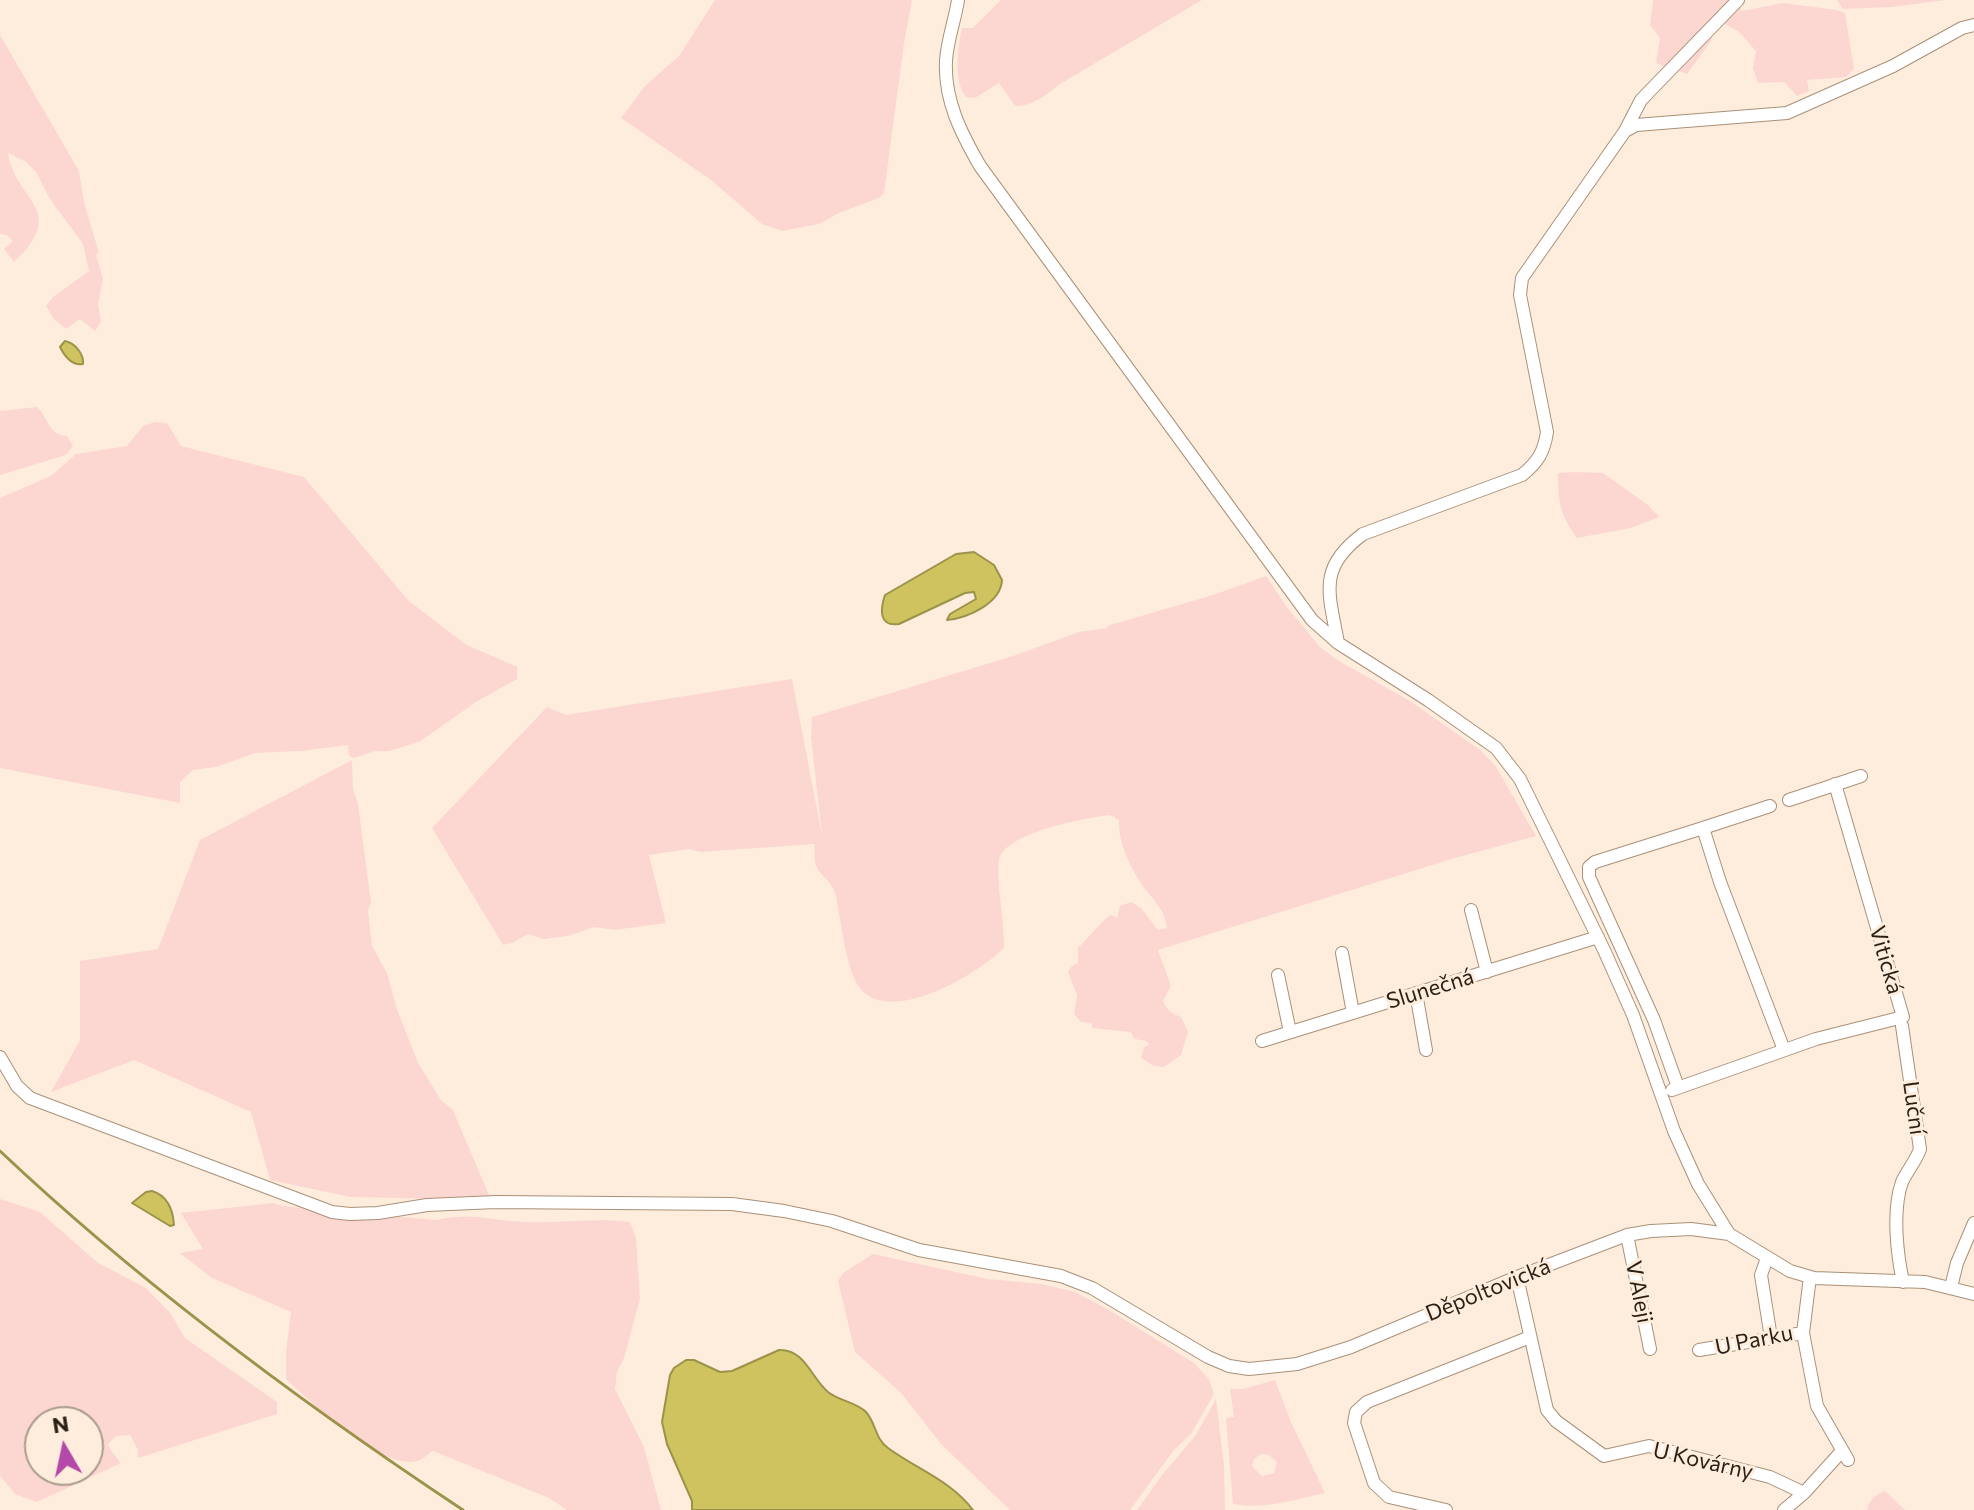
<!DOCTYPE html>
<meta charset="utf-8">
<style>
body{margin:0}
#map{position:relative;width:1974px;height:1510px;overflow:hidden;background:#feeddd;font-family:Commissioner,sans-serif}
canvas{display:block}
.north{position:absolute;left:24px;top:1406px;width:80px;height:80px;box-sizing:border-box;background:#feeddd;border:2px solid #a99b8d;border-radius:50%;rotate:351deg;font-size:22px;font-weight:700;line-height:32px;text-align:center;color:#291f15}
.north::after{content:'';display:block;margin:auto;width:28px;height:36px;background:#b449a9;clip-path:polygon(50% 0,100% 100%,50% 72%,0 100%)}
</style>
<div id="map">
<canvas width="1974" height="1510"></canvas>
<div class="north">N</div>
</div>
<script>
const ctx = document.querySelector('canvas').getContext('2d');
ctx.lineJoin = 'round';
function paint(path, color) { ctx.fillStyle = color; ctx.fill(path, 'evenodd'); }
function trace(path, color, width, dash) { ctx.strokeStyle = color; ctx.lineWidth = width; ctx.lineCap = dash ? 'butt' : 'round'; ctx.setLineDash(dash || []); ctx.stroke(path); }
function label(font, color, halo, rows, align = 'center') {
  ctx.font = font + ' Commissioner,sans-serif'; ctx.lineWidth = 6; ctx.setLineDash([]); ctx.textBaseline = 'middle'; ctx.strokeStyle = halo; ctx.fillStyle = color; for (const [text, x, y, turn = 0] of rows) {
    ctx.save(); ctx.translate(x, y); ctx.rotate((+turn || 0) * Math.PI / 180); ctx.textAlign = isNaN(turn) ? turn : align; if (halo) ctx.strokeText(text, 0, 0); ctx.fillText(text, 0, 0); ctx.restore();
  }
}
const green = new Path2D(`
 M 715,0 L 912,0 L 904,43 L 884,193 L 879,198 L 839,213 L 819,224 L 782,231 L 762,224 L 711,180 L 621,118 L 645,86 L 679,56 Z
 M 1001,0 L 1202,0 L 1060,84 C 1048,94 1031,107 1015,106 L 999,83 L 975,98 L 966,97 C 953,81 958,47 962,28 L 973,28 Z
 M 1653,0 L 1741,0 L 1741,11 L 1783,3 L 1837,10 L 1845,13 L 1854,69 L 1846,77 L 1807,80 L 1809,91 L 1797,96 L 1784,82 L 1758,83 L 1753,68 L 1756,51 L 1738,31 L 1716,19 L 1711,41 L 1687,74 L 1656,63 L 1660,38 L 1650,25 Z
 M 1837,0 L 1945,0 L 1892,7 L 1843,9 Z
 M 0,35 L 79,171 L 84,202 L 99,253 L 96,255 L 103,279 L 98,304 L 101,322 L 95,331 L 80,319 L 66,329 L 54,319 L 46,306 L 53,297 L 89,271 L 83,244 L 50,199 L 36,172 L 26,162 L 8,153 C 15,201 70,210 14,262 L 4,249 L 13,241 L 7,235 L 0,234 Z
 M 37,407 C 49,417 47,435 67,436 L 73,446 L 66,455 L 0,475 L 0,411 Z
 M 155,422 L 167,423 L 181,446 L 304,477 L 409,601 L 465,644 L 517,667 L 517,679 L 476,702 L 419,742 L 389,751 L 375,751 L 354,758 L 349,756 L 348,745 L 301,751 L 255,753 L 216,767 L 193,770 L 180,782 L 180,803 L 0,768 L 0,498 L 51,476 L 76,454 L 127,446 L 143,426 Z
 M 1575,472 L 1603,473 L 1648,505 L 1659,517 L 1631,528 L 1577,538 C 1560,515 1558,501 1558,473 Z
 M 1266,576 L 1286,606 L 1320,647 L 1339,661 L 1410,701 L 1480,750 L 1495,765 L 1536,836 L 1455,858 L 1158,950 L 1171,986 L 1163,1001 C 1166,1010 1173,1014 1181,1017 L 1188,1032 L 1181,1055 L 1164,1067 L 1154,1066 L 1141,1058 L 1144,1047 L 1149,1045 L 1146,1041 L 1134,1039 L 1131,1032 L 1092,1028 L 1092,1023 L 1081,1022 L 1074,1014 L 1077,995 L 1068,972 L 1071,967 L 1078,963 L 1078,948 L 1106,918 L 1111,915 L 1117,918 L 1120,906 L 1131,902 L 1141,908 L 1158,930 L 1167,928 C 1165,911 1156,903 1146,890 C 1132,872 1118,844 1119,820 L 1110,815 C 1085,818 1002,833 999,861 C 996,884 1005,922 1004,948 C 977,975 878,1035 854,978 C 844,955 841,918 835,893 C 832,880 817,875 815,862 C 814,857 815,849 814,844 L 700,852 L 689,849 L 649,855 L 666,923 L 614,930 L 594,927 L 568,936 L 544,939 L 528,934 L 512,943 L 503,945 L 432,828 L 547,707 L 566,715 L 792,679 L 822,835 L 811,737 L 812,717 L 1013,656 L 1079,632 L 1108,628 L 1107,626 L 1213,595 Z
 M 352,760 L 353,789 L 358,804 L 371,903 L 368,910 L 372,946 L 387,973 L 397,1009 L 418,1063 L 441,1100 L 453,1110 L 491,1200 L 351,1197 L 270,1180 L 251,1112 L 134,1060 L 51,1092 L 80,1040 L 80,961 L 158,949 L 200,840 Z
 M 0,1199 L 40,1212 L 98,1263 L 146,1288 L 171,1314 L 185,1338 L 277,1402 L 277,1414 L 138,1458 L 138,1450 L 130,1435 L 116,1436 L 108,1444 L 111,1451 L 121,1463 L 37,1502 L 15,1494 L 0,1476 ZM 88,1422 L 88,1470 L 40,1470 L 40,1422 Z
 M 273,1203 L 283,1206 L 436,1220 C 473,1212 488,1220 523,1222 C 559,1224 595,1217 630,1222 L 636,1238 L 640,1299 L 624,1358 L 617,1372 L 615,1389 L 644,1447 L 661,1510 L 567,1510 L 549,1498 L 433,1451 C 428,1454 422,1460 417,1461 C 382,1471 310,1401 286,1379 L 286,1352 L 291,1312 L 212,1278 L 180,1253 L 203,1249 L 181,1213 Z
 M 873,1254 L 988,1279 L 1042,1284 L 1075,1292 L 1109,1310 L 1194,1363 L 1209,1379 L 1214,1394 L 1191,1434 L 1174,1450 L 1130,1510 L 1010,1510 L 941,1444 L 901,1393 L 855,1352 L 838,1281 L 843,1273 Z
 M 1275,1380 L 1291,1422 L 1325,1493 C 1297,1499 1261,1510 1233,1504 L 1226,1418 L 1234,1417 L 1230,1389 L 1243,1389 ZM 1261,1454 L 1269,1455 L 1277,1462 L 1274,1473 L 1262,1476 L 1252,1466 L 1254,1459 Z
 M 1216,1399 L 1224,1465 L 1225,1510 L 1137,1510 L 1162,1475 L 1196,1435 Z
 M 1885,1491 L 1905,1510 L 1867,1510 C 1869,1499 1876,1495 1885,1491 Z`);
const water = new Path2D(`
 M 65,341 C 75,343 84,354 83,364 C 72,366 65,357 60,347 Z
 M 974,552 L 994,565 L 1002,580 C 1001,603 968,618 947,620 L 950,614 L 976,599 L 974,592 L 965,593 L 899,624 C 879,627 880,610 885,595 L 956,554 Z
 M 152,1191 C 168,1196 173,1210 174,1225 L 170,1226 L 132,1203 L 146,1192 Z
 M 779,1350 C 805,1349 811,1378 828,1392 C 839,1401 856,1402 866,1412 C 876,1423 875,1439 888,1448 C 918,1470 950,1480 973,1510 L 692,1510 L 692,1501 L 667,1444 L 662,1422 L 670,1375 L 674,1368 L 686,1360 L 694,1360 L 720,1372 L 732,1371 Z`);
const stream = new Path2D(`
 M 0,1151 C 142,1285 300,1402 463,1510`);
const minor = new Path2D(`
 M 958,0 C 955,20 947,41 946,61 C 944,100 961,133 980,166 L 1312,620 L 1338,643 L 1428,700 L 1496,748 L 1520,779 L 1604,950 L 1633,1015 L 1674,1131 L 1698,1184 L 1729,1234
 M 1625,131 L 1641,100 L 1738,0
 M 1338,643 C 1329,593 1317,568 1363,534 L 1522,475 C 1538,462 1544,452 1547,432 L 1520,295 L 1522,278 L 1625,131 L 1636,125 L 1787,113 L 1893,66 L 1962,28 L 1974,25
 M 1789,800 L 1861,776
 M 1703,828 L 1770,806
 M 1471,910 L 1487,972
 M 1342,953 L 1353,1013
 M 1278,975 L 1290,1032
 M 1416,993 L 1426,1050
 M 1902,1026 L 1920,1149 C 1916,1161 1907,1171 1902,1182 C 1892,1210 1897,1254 1903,1282
 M 1262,1041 L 1598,937
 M 0,1057 L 17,1086 L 30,1098 L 332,1212 L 350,1214 L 378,1213 L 427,1205 L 496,1202 L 732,1204 L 784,1211 L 832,1221 L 919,1250 L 1061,1276 L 1092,1288 L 1208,1357 L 1229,1366 L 1249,1369 L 1297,1364 L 1351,1347 L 1517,1277 L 1627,1235 L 1651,1231 L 1691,1229 L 1729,1234 L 1790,1271 L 1814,1278 L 1925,1282 L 1974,1294
 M 1678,1087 L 1654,1020 L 1589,877 L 1589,867 L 1595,862 L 1703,828 L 1720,882 L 1784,1050
 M 1672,1090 L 1816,1039 L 1903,1017 L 1835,784
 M 1627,1235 L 1650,1349
 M 1767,1258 L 1761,1275 L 1771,1338
 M 1517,1277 L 1547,1410 L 1556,1421 L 1604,1456 L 1649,1446 L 1770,1477 L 1804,1493
 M 1810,1277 L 1803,1333 L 1817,1406 L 1848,1460
 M 1951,1287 L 1957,1263 L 1974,1223
 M 1699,1350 L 1803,1333
 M 1446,1510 L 1389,1497 L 1374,1483 L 1354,1423 L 1356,1412 L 1367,1402 L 1530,1337
 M 1784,1510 L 1804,1493 L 1841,1452`);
const streetNames = [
 ["Vitická",1886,960,74],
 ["Slunečná",1430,989,-17],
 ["Luční",1914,1108,82],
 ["Děpoltovická",1488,1290,-22],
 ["V Aleji",1639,1292,79],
 ["U Parku",1754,1340,-11],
 ["U Kovárny",1703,1461,13]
];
paint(green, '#fcd7d2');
paint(water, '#cfc360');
trace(water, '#9d924a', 2);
trace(stream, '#9d924a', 3);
trace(minor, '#aa9077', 14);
trace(minor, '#fff', 12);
label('22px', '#291f15', '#feeddd', streetNames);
</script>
